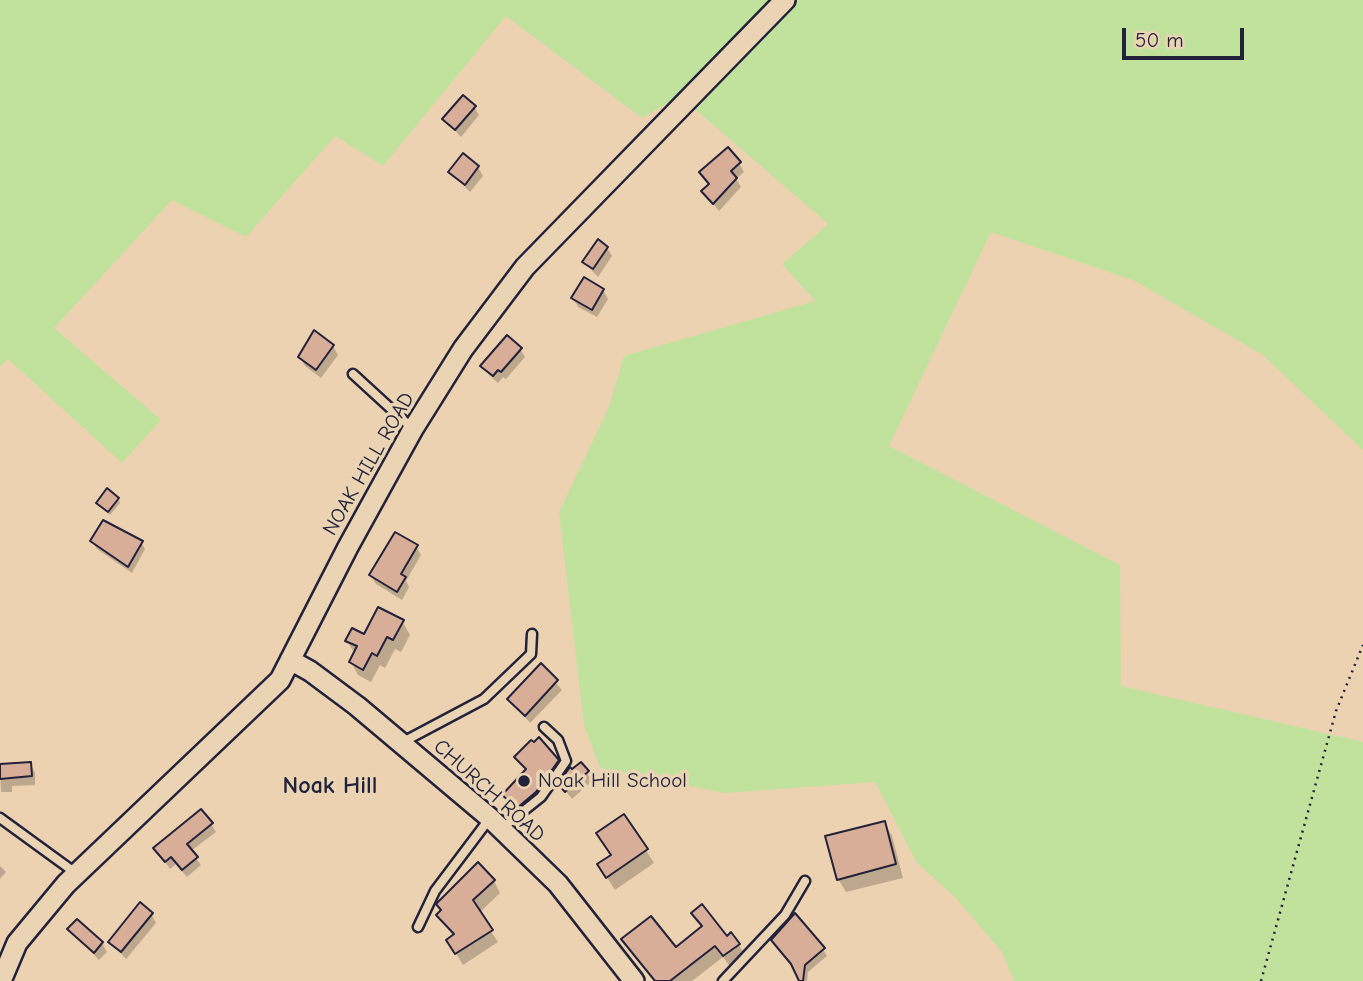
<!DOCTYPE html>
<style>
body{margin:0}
#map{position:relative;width:1363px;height:981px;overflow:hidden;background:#edd2b1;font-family:"Comic Neue",sans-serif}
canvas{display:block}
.scale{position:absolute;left:1122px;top:28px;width:122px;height:32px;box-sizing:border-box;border:4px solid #22223b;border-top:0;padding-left:9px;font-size:21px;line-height:24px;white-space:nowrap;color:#22223b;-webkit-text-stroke:5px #ead4b3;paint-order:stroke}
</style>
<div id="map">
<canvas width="1363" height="981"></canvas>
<div class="scale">50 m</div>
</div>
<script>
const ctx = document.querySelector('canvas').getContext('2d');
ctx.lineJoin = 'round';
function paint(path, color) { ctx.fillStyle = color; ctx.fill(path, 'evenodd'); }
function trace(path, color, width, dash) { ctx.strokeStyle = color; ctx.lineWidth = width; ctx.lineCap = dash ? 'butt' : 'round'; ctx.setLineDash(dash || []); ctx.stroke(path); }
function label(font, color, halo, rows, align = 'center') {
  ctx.font = font + ' "Comic Neue",sans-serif'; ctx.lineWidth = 7; ctx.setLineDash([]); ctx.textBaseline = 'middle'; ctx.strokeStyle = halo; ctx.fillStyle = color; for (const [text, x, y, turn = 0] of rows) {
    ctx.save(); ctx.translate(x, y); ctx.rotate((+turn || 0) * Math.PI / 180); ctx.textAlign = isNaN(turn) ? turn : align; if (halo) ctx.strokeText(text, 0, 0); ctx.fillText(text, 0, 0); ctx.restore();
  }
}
const green = new Path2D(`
 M 0,0 L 1363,0 L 1363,450 L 1263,355 L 1135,281 L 991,232 L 889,446 L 1120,565 L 1121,686 L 1363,742 L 1363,981 L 1014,981 L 1002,952 L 955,897 L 917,863 L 875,782 L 724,793 L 600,768 L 584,725 L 559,512 L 609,407 L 624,356 L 815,301 L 782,264 L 828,224 L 680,96 L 642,118 L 506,16 L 383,166 L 335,136 L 246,237 L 172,200 L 54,328 L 161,420 L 122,463 L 8,359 L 0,367 Z`);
const shadow = new Path2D(`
 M 474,107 L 479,115 L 461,137 L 444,119 Z
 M 739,163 L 744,172 L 736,179 L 741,187 L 719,211 L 703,191 L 710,186 L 701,173 Z
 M 478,167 L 483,176 L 470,192 L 450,172 Z
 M 607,248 L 612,256 L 598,277 L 584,262 Z
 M 603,290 L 608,299 L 597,317 L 578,307 L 573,298 Z
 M 314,333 L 333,346 L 338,355 L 321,378 L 305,366 L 300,357 Z
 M 520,349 L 525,357 L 506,379 L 503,377 L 498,383 L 488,374 L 483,366 Z
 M 118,499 L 120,503 L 110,515 L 98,503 Z
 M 92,541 L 141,542 L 145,549 L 132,573 L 97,549 Z
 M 416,546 L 421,555 L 406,581 L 409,587 L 402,600 L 376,584 L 371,576 Z
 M 402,621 L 410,635 L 401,652 L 395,649 L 385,668 L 380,665 L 371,682 L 358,675 L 351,662 L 355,654 L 347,641 Z
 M 541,666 L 562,690 L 530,723 L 509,699 Z
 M 516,757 L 557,761 L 562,770 L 522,816 L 504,795 L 527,771 Z
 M 30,764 L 35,772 L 35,785 L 12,786 L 12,792 L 1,792 L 0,766 Z
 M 581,764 L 592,781 L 572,799 L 560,784 Z
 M 624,816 L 654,863 L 615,890 L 599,865 L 612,856 Z
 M 884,823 L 892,836 L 903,878 L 846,892 L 838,879 Z
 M 211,824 L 216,832 L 191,851 L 201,865 L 187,877 L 176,864 L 170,869 L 156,849 Z
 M 0,866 L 6,872 L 0,879 Z
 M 494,881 L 500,893 L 479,913 L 498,942 L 463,965 L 448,940 L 454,937 L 438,915 Z
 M 693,913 L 739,945 L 746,957 L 731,968 L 723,957 L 692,981 L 654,981 L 624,940 L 675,950 L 702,928 Z
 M 151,914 L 156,923 L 126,959 L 110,942 Z
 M 70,930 L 102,943 L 107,952 L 99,960 Z
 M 773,940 L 823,949 L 827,956 L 808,972 L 807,981 L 801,981 L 795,968 Z`);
const building = new Path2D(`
 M 463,95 L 476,106 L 455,130 L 442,119 Z
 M 728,147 L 741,162 L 731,171 L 737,178 L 713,204 L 701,191 L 709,184 L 699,172 Z
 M 463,153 L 479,166 L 465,185 L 448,172 Z
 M 598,239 L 608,247 L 593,269 L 582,262 Z
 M 584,277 L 604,289 L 592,310 L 571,298 Z
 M 314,330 L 334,345 L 316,370 L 298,357 Z
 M 507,335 L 522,348 L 501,372 L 498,370 L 493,376 L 480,366 Z
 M 107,488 L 119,498 L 108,512 L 96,503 Z
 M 103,520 L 143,541 L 128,567 L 90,541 Z
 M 395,532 L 418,545 L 401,574 L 406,577 L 397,592 L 369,575 Z
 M 378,607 L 404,620 L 393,640 L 387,637 L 377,656 L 372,653 L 363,670 L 349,662 L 357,646 L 345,641 L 352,628 L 364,634 Z
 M 541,663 L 558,680 L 525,716 L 507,699 Z
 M 539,737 L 559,760 L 536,792 L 517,808 L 502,795 L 526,769 L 514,757 L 531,740 L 534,742 Z
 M 31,762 L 32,776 L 0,779 L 0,764 Z
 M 581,762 L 589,771 L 565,792 L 558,784 L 570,767 L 572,769 Z
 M 201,809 L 213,823 L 187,844 L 198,857 L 182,870 L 171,857 L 165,862 L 153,848 Z
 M 624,814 L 648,849 L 606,878 L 597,864 L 611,855 L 596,833 Z
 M 885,821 L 896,864 L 837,880 L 825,836 Z
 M 478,862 L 495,880 L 473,900 L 493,930 L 455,954 L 446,940 L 454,934 L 436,915 L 441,910 L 436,904 Z
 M 140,902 L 153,913 L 121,952 L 108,942 Z
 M 702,904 L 727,936 L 731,932 L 740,944 L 723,956 L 715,946 L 670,981 L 655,981 L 621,939 L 651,916 L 676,947 L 702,926 L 691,913 Z
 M 795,913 L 825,948 L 805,965 L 803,981 L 799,981 L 791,964 L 771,940 Z
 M 77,919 L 103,942 L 94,953 L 67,929 Z`);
const path = new Path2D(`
 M 1261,981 L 1336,711 L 1363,645`);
const service = new Path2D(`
 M 353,374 L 413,429
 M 401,743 L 484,699 L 531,654 L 532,634
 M 0,818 L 77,874
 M 501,829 L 541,797 L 566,761 L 558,740 L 544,727
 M 418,927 L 435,891 L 490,818
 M 723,981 L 785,915 L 805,881`);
const tertiary = new Path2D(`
 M 290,660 L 310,671 L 357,706 L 490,818 L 558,884 L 634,981
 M 1,981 L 17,943 L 66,884 L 280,680 L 348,547 L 413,429 L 463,349 L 525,267 L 785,0`);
const markers = [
 [524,781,7,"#22223b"]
];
const streetNames = [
 ["NOAK HILL ROAD",369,464,-60],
 ["CHURCH ROAD",489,791,42]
];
const poiNames = [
 ["Noak Hill School",538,781]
];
const quarterNames = [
 ["Noak Hill",330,786]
];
paint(green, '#c0e29c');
paint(shadow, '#0003');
paint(building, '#d8ae99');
trace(building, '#22223b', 2);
trace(service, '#22223b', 13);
trace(tertiary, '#22223b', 24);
trace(path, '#22223b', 2.5, [2, 5]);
trace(service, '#ead4b3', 8);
trace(tertiary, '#ead4b3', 19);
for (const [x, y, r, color] of markers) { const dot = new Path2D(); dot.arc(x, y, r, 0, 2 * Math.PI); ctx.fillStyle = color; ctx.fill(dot); trace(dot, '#ead4b3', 2.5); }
label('21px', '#22223b', '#ead4b3', streetNames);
label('21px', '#22223b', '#ead4b3', poiNames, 'left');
label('bold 24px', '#22223b', '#ead4b3', quarterNames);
</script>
